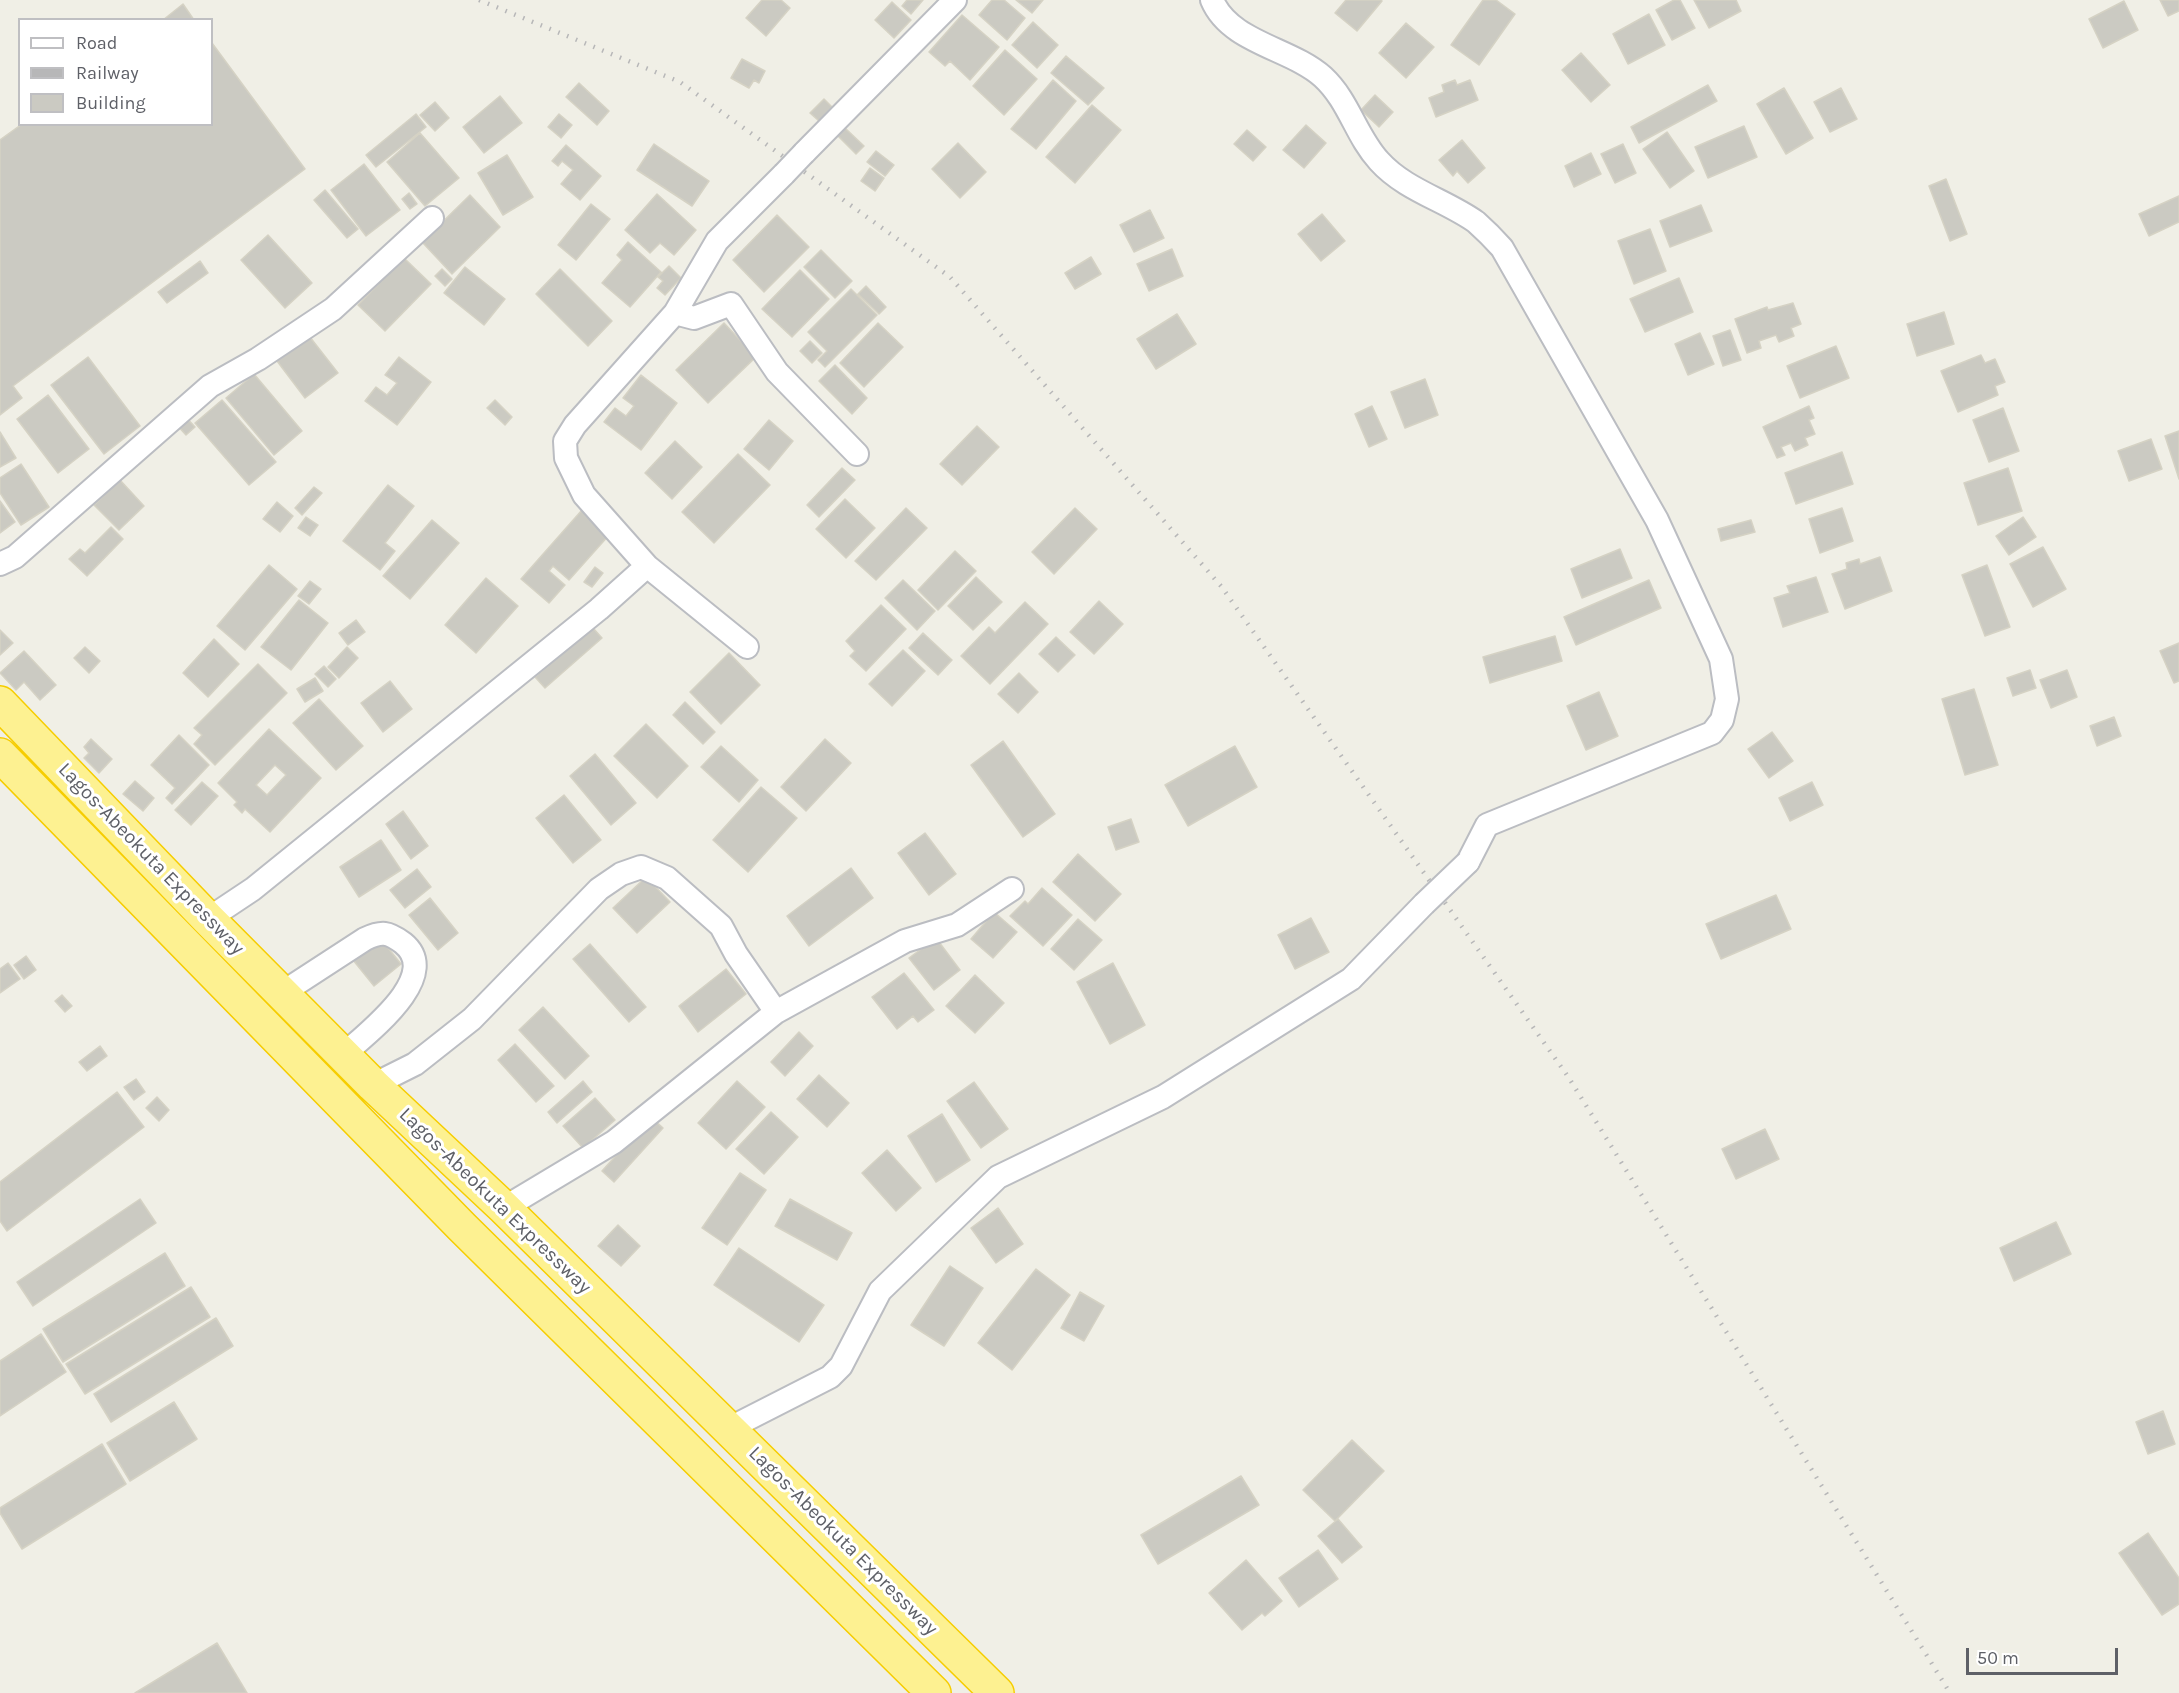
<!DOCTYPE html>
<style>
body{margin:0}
#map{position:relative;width:2179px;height:1693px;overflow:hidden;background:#f0efe6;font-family:Karla,sans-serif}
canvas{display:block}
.legend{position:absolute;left:18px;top:18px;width:195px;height:108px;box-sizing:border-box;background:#fff;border:2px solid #bfbfc2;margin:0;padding:8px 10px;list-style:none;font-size:18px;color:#5e6067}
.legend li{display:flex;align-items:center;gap:12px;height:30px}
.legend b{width:30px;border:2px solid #bfbfc2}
.scale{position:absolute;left:1966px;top:1648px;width:152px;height:27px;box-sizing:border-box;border:3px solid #5e6067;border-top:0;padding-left:8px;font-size:18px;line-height:21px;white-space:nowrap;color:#5e6067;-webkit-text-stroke:4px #fff;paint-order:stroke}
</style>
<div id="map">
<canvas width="2179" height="1693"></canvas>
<ul class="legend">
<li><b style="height:8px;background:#fff"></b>Road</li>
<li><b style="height:8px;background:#b7b7b8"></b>Railway</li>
<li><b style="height:16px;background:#cbcac2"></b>Building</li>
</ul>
<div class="scale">50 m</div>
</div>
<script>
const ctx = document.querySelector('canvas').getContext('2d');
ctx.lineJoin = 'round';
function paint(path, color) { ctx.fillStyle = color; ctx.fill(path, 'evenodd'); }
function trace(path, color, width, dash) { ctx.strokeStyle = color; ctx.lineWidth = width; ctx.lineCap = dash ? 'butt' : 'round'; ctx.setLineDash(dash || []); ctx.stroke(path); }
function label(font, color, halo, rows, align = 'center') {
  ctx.font = font + ' Karla,sans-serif'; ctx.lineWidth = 6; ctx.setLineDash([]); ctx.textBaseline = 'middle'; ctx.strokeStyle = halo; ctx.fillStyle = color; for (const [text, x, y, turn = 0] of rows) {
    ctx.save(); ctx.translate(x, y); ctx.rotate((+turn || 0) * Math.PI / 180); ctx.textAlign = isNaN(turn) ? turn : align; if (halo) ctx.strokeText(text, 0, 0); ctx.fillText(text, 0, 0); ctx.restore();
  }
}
const building = new Path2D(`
 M 762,0 L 781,0 L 790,8 L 766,36 L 746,18 Z
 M 907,0 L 923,0 L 911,14 L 902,6 Z
 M 992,0 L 1004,0 L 1025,18 L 1007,40 L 979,15 Z
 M 1016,0 L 1043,0 L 1032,13 Z
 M 1346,0 L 1381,0 L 1382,1 L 1357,31 L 1335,13 Z
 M 1483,0 L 1496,0 L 1515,14 L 1479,65 L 1451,45 Z
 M 1674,0 L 1680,0 L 1695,28 L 1672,40 L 1656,10 Z
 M 1694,0 L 1736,0 L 1741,11 L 1709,28 Z
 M 2160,0 L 2179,0 L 2179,11 L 2168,16 Z
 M 2124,1 L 2138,30 L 2103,48 L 2089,19 Z
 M 892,2 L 911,20 L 894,38 L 875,20 Z
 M 183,4 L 194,20 L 163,20 Z
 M 1649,14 L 1665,45 L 1628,64 L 1613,34 Z
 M 962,15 L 999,47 L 970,80 L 950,61 L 945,66 L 929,52 Z
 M 1033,22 L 1058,45 L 1037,68 L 1012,45 Z
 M 1406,23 L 1434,47 L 1406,78 L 1379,53 Z
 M 212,43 L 305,169 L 13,386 L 22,398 L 0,415 L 0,140 L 22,124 L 212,124 Z
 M 1005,50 L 1037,79 L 1004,115 L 973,86 Z
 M 1581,53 L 1610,85 L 1591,102 L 1562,70 Z
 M 1066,56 L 1104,88 L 1088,105 L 1051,73 Z
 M 742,59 L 765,71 L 759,83 L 754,80 L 749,88 L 731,78 Z
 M 1053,80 L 1076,101 L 1036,149 L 1011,129 Z
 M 1455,80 L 1457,85 L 1470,80 L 1478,100 L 1436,117 L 1429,98 L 1444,92 L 1442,85 Z
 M 579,83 L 609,111 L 597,125 L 566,97 Z
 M 1708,85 L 1717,101 L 1639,143 L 1631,127 Z
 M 1784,88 L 1813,138 L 1786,154 L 1757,104 Z
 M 1841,88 L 1857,119 L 1830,132 L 1814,102 Z
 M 1375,95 L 1393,112 L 1379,127 L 1361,110 Z
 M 500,96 L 522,123 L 484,153 L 463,127 Z
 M 824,99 L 832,107 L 819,121 L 810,113 Z
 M 435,102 L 449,118 L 435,131 L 420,115 Z
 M 1092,105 L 1121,130 L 1075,183 L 1046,157 Z
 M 416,114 L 426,127 L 376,167 L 366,155 Z
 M 559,114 L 572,125 L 561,138 L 548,127 Z
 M 1306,125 L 1326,143 L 1304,168 L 1283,150 Z
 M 1744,126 L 1757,157 L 1708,178 L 1695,147 Z
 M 845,128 L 864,146 L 856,154 L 838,136 Z
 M 1247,130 L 1266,147 L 1253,161 L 1234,144 Z
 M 1667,132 L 1694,171 L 1670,188 L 1643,149 Z
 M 420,133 L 459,178 L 425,206 L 387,162 Z
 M 1462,140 L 1485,168 L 1468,183 L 1457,171 L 1453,176 L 1439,160 Z
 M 958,143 L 986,172 L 960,198 L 932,169 Z
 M 654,144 L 709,181 L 692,206 L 637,170 Z
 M 1623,144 L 1636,173 L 1615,183 L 1601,154 Z
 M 566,145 L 601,176 L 580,200 L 561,184 L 573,170 L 562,161 L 558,166 L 552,161 Z
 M 876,151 L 894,165 L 885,176 L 867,162 Z
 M 1591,153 L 1601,174 L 1574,187 L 1565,166 Z
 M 507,155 L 533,197 L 503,215 L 478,173 Z
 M 364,164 L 400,210 L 366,236 L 331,190 Z
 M 870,168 L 884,178 L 875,191 L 861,181 Z
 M 1946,179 L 1967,234 L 1950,241 L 1929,186 Z
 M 325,190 L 358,229 L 347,238 L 314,200 Z
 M 409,193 L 417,204 L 410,209 L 402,199 Z
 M 657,194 L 696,230 L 674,255 L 660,243 L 650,253 L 625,230 Z
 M 470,195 L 500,227 L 452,274 L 422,242 Z
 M 2179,196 L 2179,222 L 2149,236 L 2139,214 Z
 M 591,204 L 610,219 L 576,260 L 558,245 Z
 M 1701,205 L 1712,231 L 1670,247 L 1660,221 Z
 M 1150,210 L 1164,238 L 1134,252 L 1120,225 Z
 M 1322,214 L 1345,241 L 1321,261 L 1298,234 Z
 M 777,215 L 809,247 L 764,292 L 733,260 Z
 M 1650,229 L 1666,271 L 1634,284 L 1618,241 Z
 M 268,235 L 312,283 L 285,308 L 241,260 Z
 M 628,242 L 661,272 L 630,307 L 602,283 L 622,260 L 617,255 Z
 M 1172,249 L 1183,276 L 1149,291 L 1137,264 Z
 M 821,250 L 852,281 L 835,298 L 804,267 Z
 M 1091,257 L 1101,274 L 1075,289 L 1065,273 Z
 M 404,258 L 431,284 L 385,331 L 358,305 Z
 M 200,261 L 208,273 L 167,303 L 158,292 Z
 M 669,266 L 681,278 L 665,295 L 657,288 L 663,281 L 658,277 Z
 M 465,267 L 505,299 L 484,325 L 444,293 Z
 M 442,269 L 452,279 L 445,286 L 435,276 Z
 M 560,269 L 612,321 L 588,346 L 536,294 Z
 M 800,270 L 829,299 L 792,337 L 762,309 Z
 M 1679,278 L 1693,312 L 1645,332 L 1630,299 Z
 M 866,286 L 886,307 L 879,314 L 858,294 Z
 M 851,289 L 877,315 L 825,367 L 818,360 L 827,351 L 808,332 Z
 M 1793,303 L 1801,324 L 1791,328 L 1794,336 L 1779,342 L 1776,335 L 1759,341 L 1761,348 L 1747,353 L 1735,319 L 1767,307 L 1768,310 Z
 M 1944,312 L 1954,344 L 1917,356 L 1907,324 Z
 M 1177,314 L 1196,344 L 1156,369 L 1137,339 Z
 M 724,323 L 756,357 L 708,403 L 676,370 Z
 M 878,323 L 903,347 L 864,387 L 840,363 Z
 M 1730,330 L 1741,360 L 1723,366 L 1713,336 Z
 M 306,332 L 338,373 L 305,398 L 274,357 Z
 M 1700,333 L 1714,364 L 1688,375 L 1675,344 Z
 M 810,341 L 822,353 L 812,363 L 800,351 Z
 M 1836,346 L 1849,378 L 1800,398 L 1787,366 Z
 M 1981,355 L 1985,363 L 1995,359 L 2005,382 L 1995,386 L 1998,395 L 1958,412 L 1941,371 Z
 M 88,357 L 140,426 L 104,454 L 51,385 Z
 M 399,357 L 431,382 L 397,425 L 365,401 L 376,387 L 387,395 L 397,383 L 385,375 Z
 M 835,365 L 867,398 L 852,414 L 819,381 Z
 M 254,374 L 302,431 L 274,455 L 226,398 Z
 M 641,375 L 677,403 L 641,450 L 604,422 L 615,408 L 626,416 L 634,406 L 623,398 Z
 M 1425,379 L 1438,415 L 1405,428 L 1391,392 Z
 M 48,395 L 89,449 L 58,473 L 17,419 Z
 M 222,400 L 276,462 L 249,485 L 195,423 Z
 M 495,400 L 512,417 L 505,425 L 487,408 Z
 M 1372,406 L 1387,439 L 1369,447 L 1355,414 Z
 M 1809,406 L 1814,418 L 1809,420 L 1815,434 L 1805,438 L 1808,445 L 1795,451 L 1791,443 L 1781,447 L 1785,455 L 1777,458 L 1763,427 Z
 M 2003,408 L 2019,451 L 1989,462 L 1973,420 Z
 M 184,415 L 195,427 L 186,435 L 175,423 Z
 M 769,420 L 793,441 L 769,470 L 744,449 Z
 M 977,426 L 999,447 L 962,485 L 940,464 Z
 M 2179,431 L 2179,479 L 2165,436 Z
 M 0,432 L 16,458 L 0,467 Z
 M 2151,439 L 2162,469 L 2129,481 L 2118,451 Z
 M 675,441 L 702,467 L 672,499 L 645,473 Z
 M 1842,452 L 1853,484 L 1796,504 L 1785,473 Z
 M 738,454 L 770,485 L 714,543 L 682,512 Z
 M 21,464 L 49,507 L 21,525 L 0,493 L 0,478 Z
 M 842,468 L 855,480 L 819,517 L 807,505 Z
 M 2008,468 L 2022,511 L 1978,525 L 1964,483 Z
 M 120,480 L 144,506 L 119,530 L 94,505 Z
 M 388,485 L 414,506 L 385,543 L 395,551 L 380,570 L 343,541 Z
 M 314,487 L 322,493 L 302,515 L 295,508 Z
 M 845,499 L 875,528 L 846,558 L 816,529 Z
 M 0,501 L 15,522 L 0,533 Z
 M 277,502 L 293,516 L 280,532 L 263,519 Z
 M 906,508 L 927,528 L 876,580 L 855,561 Z
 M 1075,508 L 1097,529 L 1054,574 L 1032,552 Z
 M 1842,508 L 1853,541 L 1820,553 L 1809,519 Z
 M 582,510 L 610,534 L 569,580 L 553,566 L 549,571 L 565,585 L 549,603 L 521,579 Z
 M 306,517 L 318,525 L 310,536 L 298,528 Z
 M 2023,517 L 2036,537 L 2009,555 L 1996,536 Z
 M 432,520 L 459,543 L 410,599 L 383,576 Z
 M 1751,520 L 1755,532 L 1721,541 L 1718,529 Z
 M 111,527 L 123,539 L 87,576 L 69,559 L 80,549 L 85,553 Z
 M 2043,547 L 2066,589 L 2033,607 L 2010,564 Z
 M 1620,549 L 1632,578 L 1582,598 L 1571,569 Z
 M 955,551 L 976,571 L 938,610 L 918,590 Z
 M 1880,557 L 1892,591 L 1845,609 L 1832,574 L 1847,569 L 1846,563 L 1859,559 L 1860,564 Z
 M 269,565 L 297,589 L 245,650 L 217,626 Z
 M 1987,565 L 2010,627 L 1985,636 L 1962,575 Z
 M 595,567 L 603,573 L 592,587 L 584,582 Z
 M 976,577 L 1002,602 L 973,630 L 948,606 Z
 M 1816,577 L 1828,612 L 1783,627 L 1774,598 L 1790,593 L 1787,586 Z
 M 486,578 L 518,606 L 476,653 L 445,625 Z
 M 903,580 L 935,611 L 917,630 L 885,598 Z
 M 1649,580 L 1661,608 L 1576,645 L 1564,617 Z
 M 310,581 L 321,589 L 309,604 L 298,596 Z
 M 299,600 L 328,623 L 291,670 L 261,647 Z
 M 1099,601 L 1123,624 L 1094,654 L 1070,632 Z
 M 1025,602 L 1048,624 L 990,684 L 961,656 L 989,627 L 995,633 Z
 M 881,605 L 906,629 L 866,671 L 850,656 L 855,651 L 846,641 Z
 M 356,620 L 365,632 L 348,645 L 339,633 Z
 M 593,628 L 602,638 L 545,688 L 535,677 Z
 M 0,630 L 13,643 L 0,655 Z
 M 923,633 L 952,660 L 938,675 L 909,648 Z
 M 1555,636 L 1562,661 L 1490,683 L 1483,657 Z
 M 1056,637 L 1075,655 L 1058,672 L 1039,654 Z
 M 214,639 L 239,664 L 208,697 L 183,673 Z
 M 2179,643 L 2179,681 L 2174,683 L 2160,651 Z
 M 85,647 L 100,661 L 89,673 L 74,658 Z
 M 347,647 L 358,658 L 339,678 L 328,667 Z
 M 903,650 L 925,671 L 892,706 L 869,684 Z
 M 24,651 L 56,685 L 40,700 L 24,682 L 16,690 L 0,673 Z
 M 729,653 L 760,685 L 721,724 L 690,692 Z
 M 258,664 L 287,693 L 215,765 L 194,744 L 202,735 L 194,728 Z
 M 324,666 L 336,679 L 328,687 L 315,674 Z
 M 2030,670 L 2036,688 L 2013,696 L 2007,678 Z
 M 2067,670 L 2077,697 L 2051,708 L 2040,680 Z
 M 1019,673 L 1038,692 L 1018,713 L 998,694 Z
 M 315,678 L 323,691 L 305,702 L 297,689 Z
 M 390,681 L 412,709 L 383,732 L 361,703 Z
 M 1974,689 L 1998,765 L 1965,775 L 1942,699 Z
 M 1599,692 L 1618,736 L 1586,750 L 1567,706 Z
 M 319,699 L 363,746 L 336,770 L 293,723 Z
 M 685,702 L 715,732 L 703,744 L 673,715 Z
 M 2114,717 L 2121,736 L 2097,746 L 2090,726 Z
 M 646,724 L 688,766 L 657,798 L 614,756 Z
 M 269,729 L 321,778 L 270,832 L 245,809 L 242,813 L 234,805 L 237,802 L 218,783 ZM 275,765 L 286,775 L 267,795 L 256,785 Z
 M 1772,732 L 1793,761 L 1769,778 L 1748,749 Z
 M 179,735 L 209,765 L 172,804 L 166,798 L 175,788 L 151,765 Z
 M 91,739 L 112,759 L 99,773 L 84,758 L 89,753 L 84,747 Z
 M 825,739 L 851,763 L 806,811 L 781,787 Z
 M 1003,741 L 1055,814 L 1023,837 L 971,765 Z
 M 721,746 L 758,780 L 739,802 L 701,767 Z
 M 1235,746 L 1257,787 L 1188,826 L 1165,785 Z
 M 595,754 L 636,803 L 611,825 L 570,776 Z
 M 135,781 L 154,798 L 143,811 L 123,794 Z
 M 202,782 L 218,796 L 191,825 L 175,810 Z
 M 1812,782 L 1823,805 L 1790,821 L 1779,798 Z
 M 761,787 L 797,818 L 748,872 L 713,840 Z
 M 564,795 L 601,840 L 573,863 L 536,818 Z
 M 403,811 L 428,846 L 411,859 L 386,824 Z
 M 1131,819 L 1139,842 L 1116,850 L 1108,827 Z
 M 925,833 L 956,874 L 929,895 L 898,853 Z
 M 381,840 L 401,870 L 359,897 L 340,867 Z
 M 1078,854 L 1121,894 L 1095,921 L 1053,882 Z
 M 851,868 L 873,898 L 809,946 L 787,916 Z
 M 417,869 L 431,887 L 405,908 L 390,890 Z
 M 646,877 L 670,902 L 637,933 L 613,908 Z
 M 1042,888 L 1072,915 L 1043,946 L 1010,916 L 1025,901 L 1028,904 Z
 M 1776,895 L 1791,929 L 1721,959 L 1706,924 Z
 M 430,898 L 458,933 L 438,950 L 409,915 Z
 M 994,912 L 1017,932 L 993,958 L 971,939 Z
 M 1311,918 L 1329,952 L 1295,969 L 1278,935 Z
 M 1078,919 L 1102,940 L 1074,970 L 1051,949 Z
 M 380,938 L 401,964 L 374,986 L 353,960 Z
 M 936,938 L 960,970 L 934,990 L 909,958 Z
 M 590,944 L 646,1007 L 629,1022 L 573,959 Z
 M 26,956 L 36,970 L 24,979 L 14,965 Z
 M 8,963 L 20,979 L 0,993 L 0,969 Z
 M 1113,963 L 1145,1025 L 1110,1044 L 1077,982 Z
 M 726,969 L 746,994 L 698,1032 L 679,1006 Z
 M 904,973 L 934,1010 L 918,1022 L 913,1016 L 897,1029 L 872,997 Z
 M 975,975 L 1004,1003 L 975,1033 L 946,1006 Z
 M 62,995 L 72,1006 L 65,1012 L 55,1001 Z
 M 543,1007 L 589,1056 L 565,1079 L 519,1030 Z
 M 799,1032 L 813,1046 L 785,1076 L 771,1062 Z
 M 515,1044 L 554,1086 L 536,1102 L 498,1060 Z
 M 100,1046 L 107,1056 L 87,1071 L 79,1062 Z
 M 819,1075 L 849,1103 L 827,1127 L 797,1099 Z
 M 136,1079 L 145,1092 L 134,1100 L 124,1087 Z
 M 583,1081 L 592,1092 L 557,1123 L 548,1112 Z
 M 737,1081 L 765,1107 L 726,1149 L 698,1123 Z
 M 974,1082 L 1008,1129 L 981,1148 L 947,1101 Z
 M 117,1092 L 144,1127 L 7,1231 L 0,1221 L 0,1182 Z
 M 157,1097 L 169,1110 L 159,1121 L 146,1108 Z
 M 595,1098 L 615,1120 L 583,1148 L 563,1126 Z
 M 771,1112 L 798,1137 L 764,1174 L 736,1149 Z
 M 942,1114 L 970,1160 L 936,1182 L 908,1136 Z
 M 651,1117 L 663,1128 L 614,1182 L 602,1171 Z
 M 1765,1129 L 1779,1159 L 1736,1179 L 1722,1149 Z
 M 887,1150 L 921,1188 L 896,1211 L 862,1173 Z
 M 740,1173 L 766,1190 L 727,1245 L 702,1228 Z
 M 140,1199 L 156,1223 L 33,1306 L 17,1282 Z
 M 790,1199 L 852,1233 L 837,1260 L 775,1226 Z
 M 998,1208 L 1023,1244 L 996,1263 L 971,1228 Z
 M 2056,1222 L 2071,1254 L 2014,1281 L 2000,1248 Z
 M 618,1225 L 640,1246 L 621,1266 L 598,1246 Z
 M 739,1248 L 824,1305 L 799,1342 L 714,1285 Z
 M 165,1253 L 185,1286 L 63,1362 L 43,1329 Z
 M 950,1266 L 983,1288 L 944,1346 L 911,1325 Z
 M 1036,1269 L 1070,1295 L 1012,1370 L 978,1343 Z
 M 191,1287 L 210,1317 L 85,1394 L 66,1364 Z
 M 1080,1292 L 1104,1306 L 1084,1341 L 1061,1328 Z
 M 216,1318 L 233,1346 L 111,1422 L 94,1394 Z
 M 41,1334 L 66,1372 L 0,1416 L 0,1361 Z
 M 174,1402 L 197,1439 L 130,1481 L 107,1443 Z
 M 2163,1411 L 2175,1444 L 2148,1454 L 2136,1422 Z
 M 1352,1440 L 1384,1471 L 1335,1521 L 1303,1490 Z
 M 102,1444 L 126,1484 L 22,1549 L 0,1513 L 0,1508 Z
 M 1241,1476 L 1259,1505 L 1158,1564 L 1141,1535 Z
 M 1338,1519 L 1362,1547 L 1342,1563 L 1318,1536 Z
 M 2148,1533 L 2179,1578 L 2179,1604 L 2162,1615 L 2119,1553 Z
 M 1318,1550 L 1338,1579 L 1299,1607 L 1279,1578 Z
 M 1246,1560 L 1282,1601 L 1265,1616 L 1262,1613 L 1242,1630 L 1209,1593 Z
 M 217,1643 L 247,1693 L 135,1693 Z`);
const minor = new Path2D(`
 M 1212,0 C 1230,43 1291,48 1323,77 C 1349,101 1356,136 1379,161 C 1405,190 1445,200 1476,222 C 1485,230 1494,239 1502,248 L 1657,520 L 1721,659 L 1727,699 L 1722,720 L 1712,733 L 1487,825 L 1468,862
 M 804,153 L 955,0
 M 675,313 L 717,241 L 784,174
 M 0,564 L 15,557 L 210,386 L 258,359 L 333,309 L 432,218
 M 747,647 L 647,566 L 584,495 L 566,458 L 565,441 L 575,425 L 675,313 L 694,318 L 731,304 L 777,372 L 857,454
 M 208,919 L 253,889 L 599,609 L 647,566
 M 282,993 L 365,939 C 382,931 388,932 403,943 C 444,976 366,1034 343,1055
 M 373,1085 L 415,1064 L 472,1019 L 599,889 L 621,874 L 641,867 L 667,878 L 721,926 L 736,954 L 776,1012
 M 504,1208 L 614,1142 L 776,1012 L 905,941 L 957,925 L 1012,889
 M 730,1428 L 830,1377 L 841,1366 L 880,1291 L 998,1177 L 1163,1097 L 1351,979 L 1424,904`);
const highway = new Path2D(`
 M 0,703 L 208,919 L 373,1085 L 504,1208 L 997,1693
 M 0,755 L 462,1227 L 934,1693`);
const rail = new Path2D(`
 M 479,0 L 680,82 L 950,277 L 1221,586 L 1569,1078 L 1950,1693`);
const minorBridge = new Path2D(`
 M 784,174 L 804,153
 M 1424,904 L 1468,862`);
const streetNames = [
 ["Lagos-Abeokuta Expressway",151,859,46],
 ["Lagos-Abeokuta Expressway",495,1201,44],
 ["Lagos-Abeokuta Expressway",843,1541,45]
];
paint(building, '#cbcac2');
trace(building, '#d5d2c4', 1.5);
trace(minor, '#bbbdc2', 26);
trace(highway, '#f6cd00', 36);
trace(minor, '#fff', 22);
trace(highway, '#fdf191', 33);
trace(rail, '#b7b7b8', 4.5, [1.5, 8]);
trace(minorBridge, '#bbbdc2', 26, []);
trace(minorBridge, '#fff', 22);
label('20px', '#5e6067', '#fff', streetNames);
</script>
